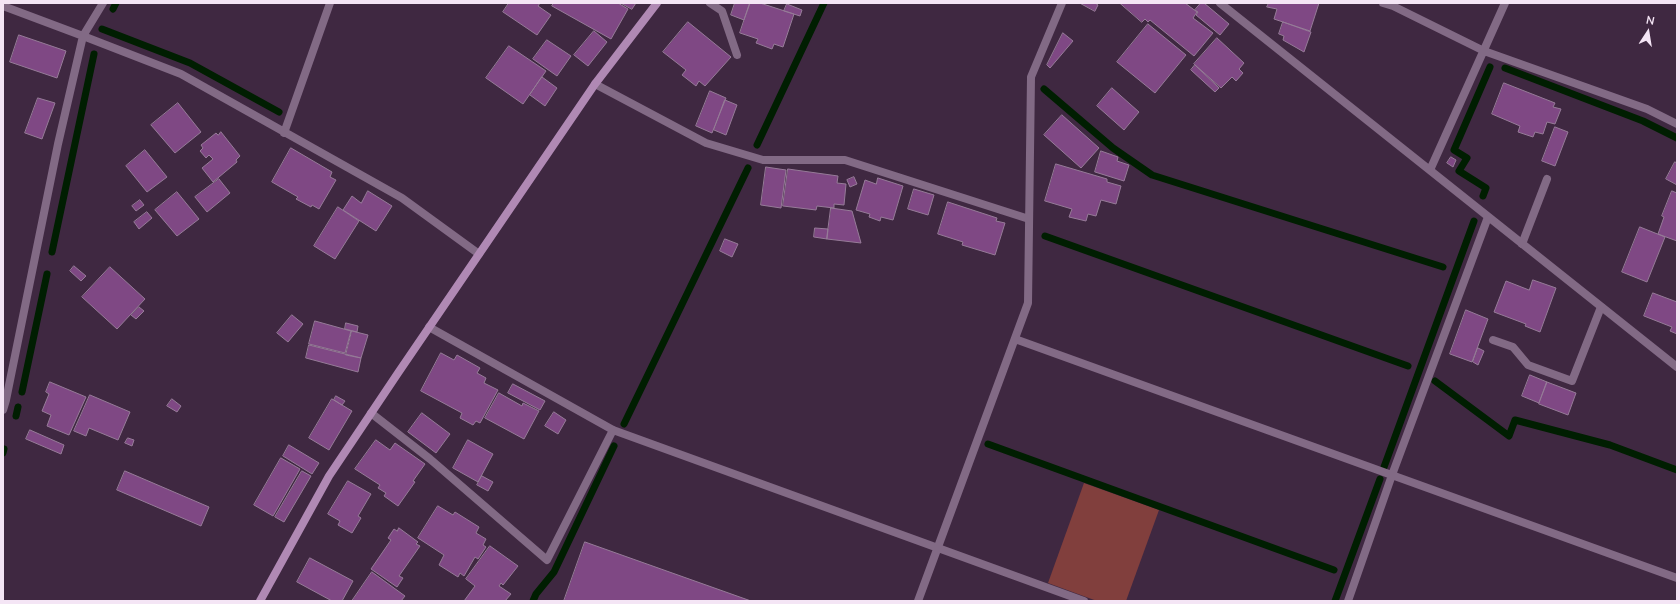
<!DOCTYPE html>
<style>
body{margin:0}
#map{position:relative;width:1680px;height:604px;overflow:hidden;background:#3f2841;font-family:Mulish,sans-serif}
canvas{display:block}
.frame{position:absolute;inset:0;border:4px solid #f4e5f5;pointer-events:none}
.north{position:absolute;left:1628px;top:12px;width:40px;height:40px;-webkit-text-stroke:3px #3f2841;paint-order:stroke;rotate:12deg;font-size:11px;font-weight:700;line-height:16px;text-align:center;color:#f4e5f5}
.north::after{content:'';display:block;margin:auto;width:14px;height:18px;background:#f4e5f5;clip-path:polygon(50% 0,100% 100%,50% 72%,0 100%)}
</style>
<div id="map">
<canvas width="1680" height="604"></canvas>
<div class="frame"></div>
<div class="north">N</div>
</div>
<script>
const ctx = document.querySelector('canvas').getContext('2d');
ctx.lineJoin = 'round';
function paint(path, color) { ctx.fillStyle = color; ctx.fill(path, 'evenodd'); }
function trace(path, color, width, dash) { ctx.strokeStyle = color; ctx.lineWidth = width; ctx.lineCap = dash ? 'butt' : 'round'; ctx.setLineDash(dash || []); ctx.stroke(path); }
const green = new Path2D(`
 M 1084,483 L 1159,510 L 1126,601 L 1097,601 L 1048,583 Z`);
const stream = new Path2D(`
 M 113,9 L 116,3
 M 102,29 L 190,63 L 279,112
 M 1505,68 L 1643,121 L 1677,138
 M 1044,89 L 1113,148 L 1152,175 L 1443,267
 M 757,145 L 824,3
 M 1483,196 L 1486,188 L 1459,171 L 1467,158 L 1454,150 L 1490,67
 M 1045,236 L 1408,366
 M 52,252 L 94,54
 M 1435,381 L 1509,436 L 1515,420 L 1610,445 L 1677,470
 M 22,392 L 47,274
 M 16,416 L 18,407
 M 624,424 L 748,168
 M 988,444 L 1334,570
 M 3,453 L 4,449
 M 1384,467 L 1474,221
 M 533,601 L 536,594 L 554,572 L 614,446
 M 1335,601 L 1380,479`);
const building = new Path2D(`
 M 509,3 L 540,3 L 538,6 L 551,15 L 537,35 L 503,12 Z
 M 554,3 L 618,3 L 628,9 L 611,39 L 552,6 Z
 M 621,3 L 636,3 L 632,9 Z
 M 735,3 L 750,3 L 744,20 L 731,15 Z
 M 750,3 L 760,3 L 794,14 L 783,47 L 774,44 L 772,49 L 756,43 L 758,39 L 740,33 Z
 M 1080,3 L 1095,3 L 1098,5 L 1095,11 Z
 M 1120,3 L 1185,3 L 1197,12 L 1193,18 L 1213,33 L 1194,56 L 1150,20 L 1148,22 L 1145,19 L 1142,22 Z
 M 1201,3 L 1204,3 L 1229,24 L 1220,35 L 1196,15 L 1198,12 L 1195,10 Z
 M 1269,3 L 1319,3 L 1310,31 L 1274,19 L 1277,9 L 1267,7 Z
 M 787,4 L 802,10 L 800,16 L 784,11 Z
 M 688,22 L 731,57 L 705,86 L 699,81 L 696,86 L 682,75 L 686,70 L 663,52 Z
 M 1283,22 L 1311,32 L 1304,52 L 1283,40 L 1284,36 L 1279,34 Z
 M 1148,24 L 1186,55 L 1155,93 L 1117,62 Z
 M 594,31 L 607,42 L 588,66 L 574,55 Z
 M 1063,33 L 1073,41 L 1050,68 L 1047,65 Z
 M 19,35 L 66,51 L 57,78 L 10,62 Z
 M 1217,38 L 1244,63 L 1239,69 L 1243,73 L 1236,81 L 1232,77 L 1221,88 L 1194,64 Z
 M 547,40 L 571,56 L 557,76 L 533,59 Z
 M 509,46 L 546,71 L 523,104 L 486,78 Z
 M 1195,65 L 1219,88 L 1215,92 L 1191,70 Z
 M 542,77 L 557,88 L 545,106 L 530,95 Z
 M 1504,83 L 1555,103 L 1553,107 L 1561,109 L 1555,124 L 1547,122 L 1543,134 L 1535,132 L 1533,137 L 1518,132 L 1520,126 L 1492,114 Z
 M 1112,88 L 1139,112 L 1124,130 L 1097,106 Z
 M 710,91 L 726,98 L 712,133 L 696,126 Z
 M 38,98 L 55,103 L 42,139 L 25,133 Z
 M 725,100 L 737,105 L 726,135 L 714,130 Z
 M 178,103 L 201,132 L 175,153 L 151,125 Z
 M 1062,115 L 1099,148 L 1081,168 L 1044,135 Z
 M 1555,127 L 1568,132 L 1555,166 L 1542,161 Z
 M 221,132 L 240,156 L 236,160 L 237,162 L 213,182 L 202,168 L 213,159 L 209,155 L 206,158 L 200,151 L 203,148 L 201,145 L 216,133 L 218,135 Z
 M 291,148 L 332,172 L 330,177 L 336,180 L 319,209 L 312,205 L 311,207 L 296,199 L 298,197 L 272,182 Z
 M 145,150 L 167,177 L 147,192 L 126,166 Z
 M 1101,151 L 1118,157 L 1117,161 L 1129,165 L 1124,181 L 1095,172 Z
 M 1451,157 L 1456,160 L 1453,167 L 1447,163 Z
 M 1675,162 L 1677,163 L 1677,185 L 1666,179 Z
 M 1056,164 L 1107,179 L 1107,182 L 1121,186 L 1116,204 L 1101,200 L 1096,216 L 1088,214 L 1086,221 L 1069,217 L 1072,209 L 1045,201 Z
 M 766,167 L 786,170 L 781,208 L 761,205 Z
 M 788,169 L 838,176 L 837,183 L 846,184 L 844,205 L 834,204 L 834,208 L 817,206 L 816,210 L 783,206 Z
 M 854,177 L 857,184 L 850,187 L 847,180 Z
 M 878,178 L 903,186 L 893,220 L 881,217 L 880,221 L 869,217 L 870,214 L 856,210 L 865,180 L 876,184 Z
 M 219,179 L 230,193 L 207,212 L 195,197 Z
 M 914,189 L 934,195 L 928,215 L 908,209 Z
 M 368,191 L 392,206 L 376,231 L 343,210 L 352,196 L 361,203 Z
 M 1672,191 L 1677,193 L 1677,241 L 1658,234 L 1664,217 L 1662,216 Z
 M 177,192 L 199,219 L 177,236 L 155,210 Z
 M 140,200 L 144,205 L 136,211 L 132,206 Z
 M 948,202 L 997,218 L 996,221 L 1005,223 L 995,255 L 962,245 L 963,242 L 938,234 Z
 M 338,207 L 359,221 L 335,259 L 314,246 Z
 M 831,208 L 852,211 L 861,243 L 827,239 Z
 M 147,212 L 152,218 L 139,229 L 134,222 Z
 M 1640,227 L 1665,237 L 1647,282 L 1622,272 Z
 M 815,228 L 828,229 L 827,239 L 814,237 Z
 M 725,239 L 738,244 L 732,257 L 720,251 Z
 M 74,266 L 86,276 L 81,281 L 70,271 Z
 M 110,267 L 145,299 L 117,329 L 82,297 Z
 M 1533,280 L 1556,288 L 1540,332 L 1525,326 L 1526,324 L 1494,312 L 1506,281 L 1529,290 Z
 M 1653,293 L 1677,302 L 1677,334 L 1670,331 L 1672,327 L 1644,316 Z
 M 139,307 L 144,311 L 136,319 L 131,315 Z
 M 1466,310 L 1488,319 L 1472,362 L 1450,354 Z
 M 292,315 L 303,324 L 288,342 L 277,333 Z
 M 315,321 L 351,331 L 345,353 L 309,344 Z
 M 346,323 L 358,326 L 357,332 L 345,329 Z
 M 352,331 L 368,335 L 361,358 L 346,355 Z
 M 309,345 L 361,358 L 358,372 L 306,358 Z
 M 1478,348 L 1484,351 L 1478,365 L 1473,362 Z
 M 441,353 L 454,360 L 457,355 L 480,368 L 477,373 L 486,378 L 484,383 L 498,390 L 480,423 L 476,421 L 473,425 L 460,418 L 462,413 L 421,391 Z
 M 1530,375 L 1547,382 L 1539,403 L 1522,396 Z
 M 50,382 L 86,397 L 69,435 L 47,426 L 51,415 L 42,411 L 49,394 L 46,392 Z
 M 1547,382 L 1576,393 L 1568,415 L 1539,404 Z
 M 513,384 L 545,401 L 540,410 L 508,393 Z
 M 499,393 L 522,406 L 523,403 L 539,411 L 524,439 L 485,418 Z
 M 90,395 L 130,412 L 118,440 L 89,428 L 86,436 L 74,431 Z
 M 336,396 L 345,401 L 342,405 L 334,400 Z
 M 172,399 L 181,406 L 177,412 L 167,406 Z
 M 332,399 L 352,411 L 329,450 L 309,438 Z
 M 554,412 L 566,420 L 558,434 L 545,426 Z
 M 422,413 L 450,434 L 436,453 L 408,432 Z
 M 30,430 L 64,445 L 61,454 L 26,439 Z
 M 128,438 L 134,440 L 132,446 L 125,443 Z
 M 376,440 L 390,450 L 395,443 L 425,464 L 413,481 L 415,482 L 398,506 L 384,496 L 386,493 L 378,488 L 380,485 L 355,469 Z
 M 468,440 L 493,454 L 478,482 L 453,468 Z
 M 289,445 L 319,463 L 312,474 L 283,456 Z
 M 281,458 L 300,469 L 273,516 L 254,505 Z
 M 125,471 L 209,507 L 201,526 L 117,490 Z
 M 302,471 L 311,476 L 284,522 L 275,517 Z
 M 482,476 L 493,482 L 488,491 L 477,485 Z
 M 348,481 L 371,494 L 358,516 L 361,518 L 352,533 L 338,525 L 340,521 L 328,514 Z
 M 438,506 L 453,515 L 455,512 L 479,527 L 476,533 L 486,539 L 483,545 L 486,547 L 478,559 L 475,557 L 464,576 L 460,573 L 458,577 L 439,565 L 444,555 L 418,538 Z
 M 399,528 L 418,542 L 416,544 L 420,546 L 399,576 L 403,578 L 397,587 L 371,569 L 391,540 L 388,538 L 394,529 L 397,531 Z
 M 585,542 L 751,601 L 564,601 Z
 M 490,546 L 518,566 L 503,585 L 501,583 L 499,586 L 511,594 L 505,601 L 464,601 L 475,586 L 466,579 Z
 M 310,558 L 353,581 L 342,601 L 332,601 L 297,582 Z
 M 372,572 L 405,596 L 401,601 L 352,601 Z`);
const lane = new Path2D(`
 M 710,3 L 722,11 L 737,55
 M 1522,244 L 1547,179
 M 1493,340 L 1513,347 L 1528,365 L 1572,381 L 1601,307
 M 371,413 L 430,459 L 547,560 L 613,430`);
const street = new Path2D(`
 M 1220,3 L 1677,367
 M 1383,3 L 1393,6 L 1484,51 L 1647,109 L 1677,124
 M 3,6 L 83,36 L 181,74 L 402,198 L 479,254
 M 595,84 L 706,143 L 763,160 L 845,160 L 1029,219
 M 284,133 L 330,3
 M 1430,170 L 1505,3
 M 429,327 L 613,430 L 1084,601
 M 1015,339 L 1677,578
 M 3,410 L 6,400 L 58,144 L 83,36 L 103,3
 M 918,601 L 1028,303 L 1031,77 L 1062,3
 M 1348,601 L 1392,475 L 1488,217`);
const secondary = new Path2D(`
 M 260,601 L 329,476 L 398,373 L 595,84 L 657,3`);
paint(green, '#813f3d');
trace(stream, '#001e01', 7);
paint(building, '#7f4884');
trace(building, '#967b98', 1);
trace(lane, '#826a85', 8);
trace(street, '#826a85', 8);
trace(secondary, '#b089b4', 8);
</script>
